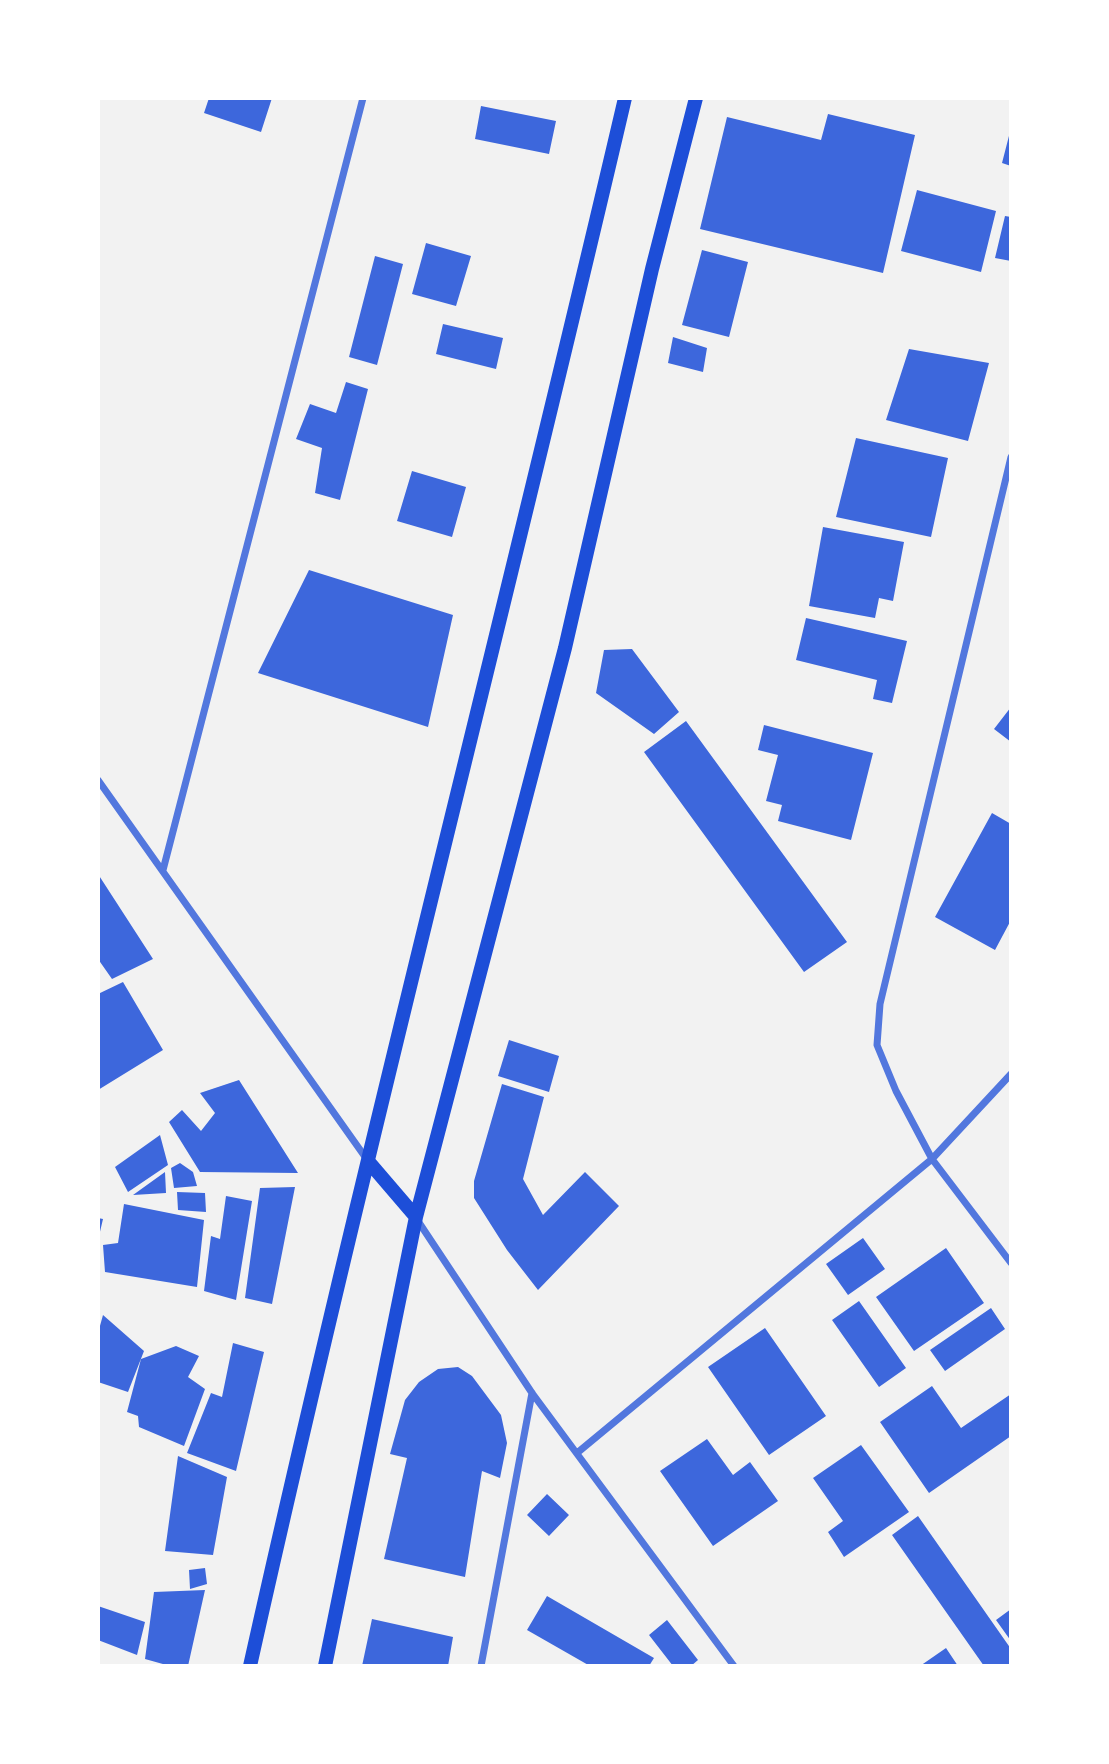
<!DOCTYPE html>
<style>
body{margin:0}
#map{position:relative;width:1109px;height:1764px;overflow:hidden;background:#f2f2f2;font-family:"Alegreya Sans",sans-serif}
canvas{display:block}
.frame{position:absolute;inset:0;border:100px solid #fff;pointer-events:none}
</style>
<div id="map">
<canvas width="1109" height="1764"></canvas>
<div class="frame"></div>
</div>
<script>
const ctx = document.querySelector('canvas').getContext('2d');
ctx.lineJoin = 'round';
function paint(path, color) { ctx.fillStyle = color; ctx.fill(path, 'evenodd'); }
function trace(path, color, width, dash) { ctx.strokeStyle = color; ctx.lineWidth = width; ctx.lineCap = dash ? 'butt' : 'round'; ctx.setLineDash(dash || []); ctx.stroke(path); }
const building = new Path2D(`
 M 209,98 L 272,98 L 261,132 L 204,113 Z
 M 481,106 L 556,121 L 549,154 L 475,139 Z
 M 828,114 L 915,135 L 883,273 L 700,229 L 727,117 L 821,140 Z
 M 1010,132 L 1011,132 L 1011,166 L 1002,163 Z
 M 917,190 L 996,211 L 981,272 L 901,251 Z
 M 1005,216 L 1011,217 L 1011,261 L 995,258 Z
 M 426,243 L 471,256 L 456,306 L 412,294 Z
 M 702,250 L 748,262 L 729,337 L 682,325 Z
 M 375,256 L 403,264 L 377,365 L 349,357 Z
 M 443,324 L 503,338 L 496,369 L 436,354 Z
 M 673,337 L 707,348 L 703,372 L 668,363 Z
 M 909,349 L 989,363 L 968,441 L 886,420 Z
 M 346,382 L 368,389 L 340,500 L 315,493 L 322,448 L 296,439 L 310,404 L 336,413 Z
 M 856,438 L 948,458 L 931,537 L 836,517 Z
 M 412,471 L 466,487 L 452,537 L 397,521 Z
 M 823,527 L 904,542 L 893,601 L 879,598 L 875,618 L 809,606 Z
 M 309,570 L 453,615 L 428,727 L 258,673 Z
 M 806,618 L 907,641 L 892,703 L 873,699 L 877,680 L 796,660 Z
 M 632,649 L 679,712 L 654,734 L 596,693 L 604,650 Z
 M 1011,707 L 1011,742 L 994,729 Z
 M 686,721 L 847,942 L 804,972 L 644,752 Z
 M 764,725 L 873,753 L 851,840 L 778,821 L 782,805 L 766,801 L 778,755 L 758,750 Z
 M 992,813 L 1011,824 L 1011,920 L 995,950 L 935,917 Z
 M 98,874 L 153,959 L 112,979 L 98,959 Z
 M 123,982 L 163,1050 L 98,1090 L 98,994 Z
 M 509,1040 L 559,1056 L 549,1092 L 498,1076 Z
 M 239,1080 L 298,1173 L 200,1172 L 169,1122 L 182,1110 L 201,1131 L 215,1113 L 200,1093 Z
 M 502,1084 L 544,1097 L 523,1179 L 543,1215 L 585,1172 L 619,1206 L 538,1290 L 507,1250 L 474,1198 L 474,1181 Z
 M 160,1135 L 168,1165 L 128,1192 L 115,1167 Z
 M 180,1163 L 193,1172 L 197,1186 L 174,1188 L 171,1168 Z
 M 165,1172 L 166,1193 L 133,1195 Z
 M 295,1187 L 272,1304 L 245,1298 L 260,1188 Z
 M 177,1192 L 205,1193 L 206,1212 L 178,1210 Z
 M 226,1196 L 252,1201 L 236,1300 L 204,1291 L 211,1236 L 220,1239 Z
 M 124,1204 L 204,1220 L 197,1287 L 105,1272 L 103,1245 L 118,1243 Z
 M 98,1218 L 103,1219 L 99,1236 L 98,1236 Z
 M 863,1238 L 885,1269 L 848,1295 L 826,1264 Z
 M 946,1248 L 984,1303 L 914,1351 L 876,1297 Z
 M 859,1301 L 906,1368 L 879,1387 L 832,1320 Z
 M 991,1308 L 1005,1329 L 945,1371 L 930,1350 Z
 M 103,1315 L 144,1351 L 128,1392 L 98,1382 L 98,1333 Z
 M 765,1328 L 826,1416 L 769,1455 L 708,1367 Z
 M 233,1343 L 264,1352 L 236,1471 L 187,1453 L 211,1393 L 222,1397 Z
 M 176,1346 L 199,1356 L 188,1377 L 205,1389 L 184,1446 L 139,1427 L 138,1416 L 127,1412 L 141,1359 Z
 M 458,1367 L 472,1376 L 501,1415 L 507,1443 L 500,1478 L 482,1471 L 465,1577 L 384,1559 L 407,1458 L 390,1454 L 405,1400 L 419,1382 L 438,1369 Z
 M 932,1386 L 961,1428 L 1011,1394 L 1011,1436 L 929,1493 L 880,1422 Z
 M 707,1439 L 733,1475 L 750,1462 L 778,1501 L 713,1546 L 660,1471 Z
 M 861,1445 L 909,1512 L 844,1557 L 828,1532 L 843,1521 L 813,1478 Z
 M 178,1456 L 227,1477 L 213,1555 L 165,1551 Z
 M 547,1494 L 569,1515 L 549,1536 L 527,1515 Z
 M 918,1516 L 1011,1649 L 1011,1666 L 984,1666 L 892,1535 Z
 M 205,1568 L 207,1584 L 190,1589 L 189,1570 Z
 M 205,1590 L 188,1666 L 170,1666 L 145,1659 L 154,1592 Z
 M 547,1596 L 654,1658 L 649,1666 L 590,1666 L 527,1630 Z
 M 98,1606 L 145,1622 L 137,1655 L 98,1640 Z
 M 1011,1609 L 1011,1641 L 996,1620 Z
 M 372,1619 L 453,1637 L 448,1666 L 362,1666 Z
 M 667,1620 L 698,1660 L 691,1666 L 673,1666 L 649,1635 Z
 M 946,1648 L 958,1666 L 920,1666 Z`);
const minor = new Path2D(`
 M 1011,457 L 880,1004 L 877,1045 L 896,1091 L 932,1159 L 1011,1263
 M 98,780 L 368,1161
 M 163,870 L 363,98
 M 416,1218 L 532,1393 L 734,1666
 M 577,1453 L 932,1159 L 1011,1074
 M 481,1666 L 532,1393`);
const secondary = new Path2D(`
 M 368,1161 L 416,1217
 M 250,1666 C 367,1142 503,621 625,98
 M 325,1666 L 416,1217 L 565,648 L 652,269 L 696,98`);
paint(building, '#3d67dc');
trace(minor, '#5277de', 7);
trace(secondary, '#1d4ed8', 14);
</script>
